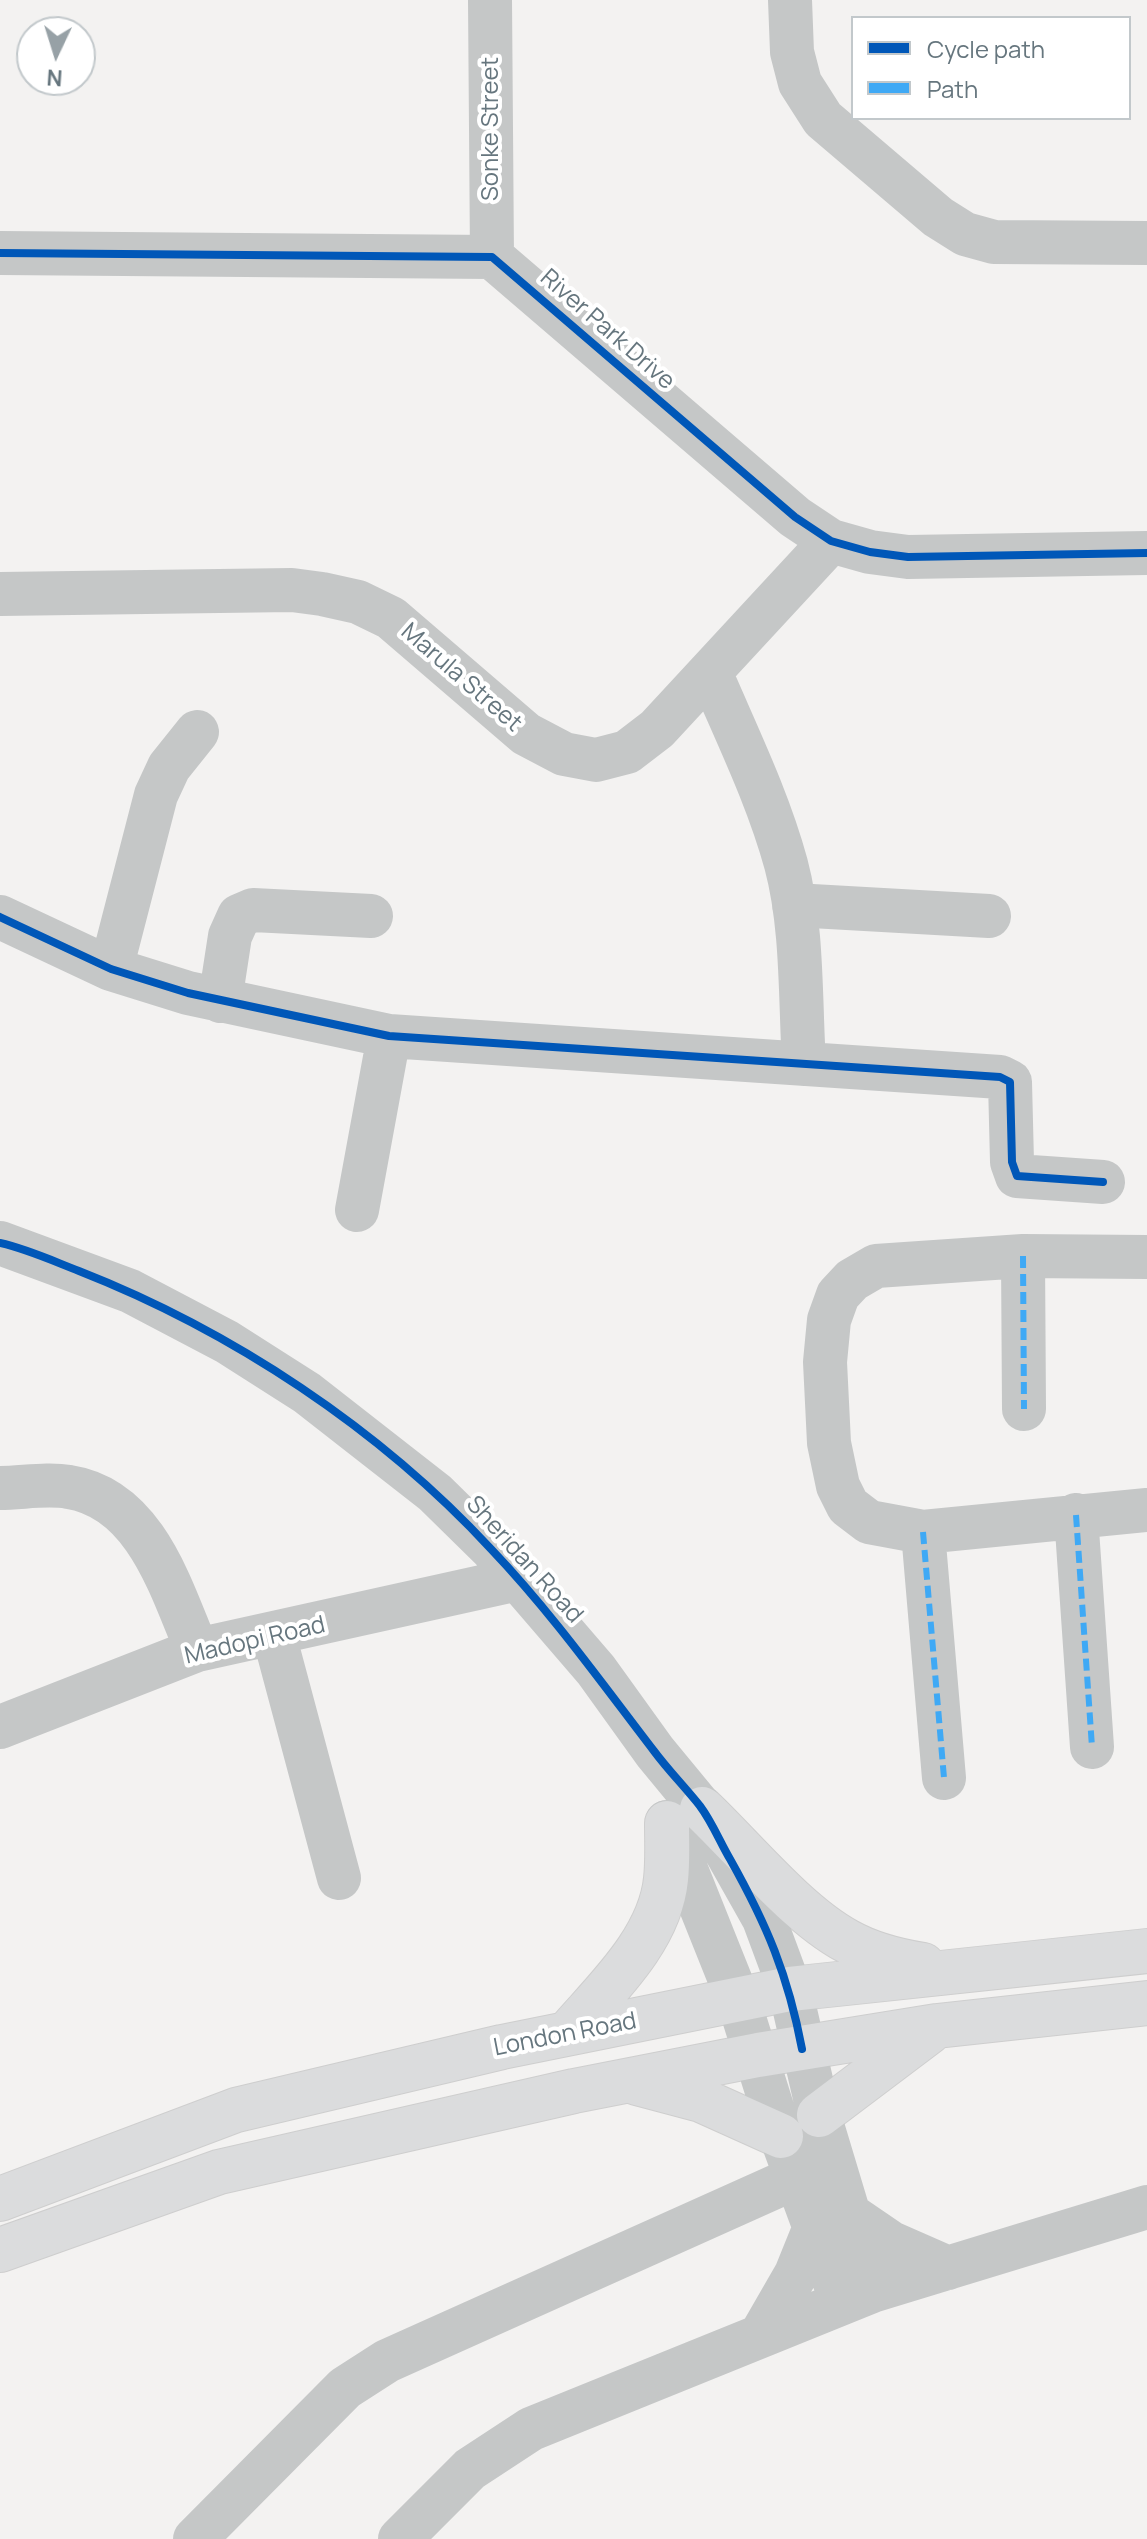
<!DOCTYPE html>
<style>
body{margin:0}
#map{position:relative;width:1147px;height:2539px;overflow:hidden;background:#f3f2f1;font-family:Manrope,sans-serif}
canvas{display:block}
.legend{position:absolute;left:851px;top:16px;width:280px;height:104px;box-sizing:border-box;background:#fff;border:2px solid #c2c8cb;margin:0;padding:10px 14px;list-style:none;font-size:24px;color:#66767e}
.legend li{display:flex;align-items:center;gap:16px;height:40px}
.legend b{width:40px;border:2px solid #c2c8cb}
.north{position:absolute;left:16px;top:16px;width:80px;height:80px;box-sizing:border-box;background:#fff;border:2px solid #c2c8cb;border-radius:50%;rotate:184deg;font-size:22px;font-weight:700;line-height:32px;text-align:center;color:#66767e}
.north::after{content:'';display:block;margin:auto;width:28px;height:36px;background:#97a1a6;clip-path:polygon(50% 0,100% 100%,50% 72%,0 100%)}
</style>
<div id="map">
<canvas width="1147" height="2539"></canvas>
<ul class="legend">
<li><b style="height:10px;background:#0057b8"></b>Cycle path</li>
<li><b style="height:10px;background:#3fa9f5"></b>Path</li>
</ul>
<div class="north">N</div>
</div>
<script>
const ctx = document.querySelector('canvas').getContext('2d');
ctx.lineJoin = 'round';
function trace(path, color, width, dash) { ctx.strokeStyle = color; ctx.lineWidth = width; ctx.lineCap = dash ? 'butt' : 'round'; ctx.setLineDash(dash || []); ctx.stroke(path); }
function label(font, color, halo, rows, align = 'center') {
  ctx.font = font + ' Manrope,sans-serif'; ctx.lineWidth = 8; ctx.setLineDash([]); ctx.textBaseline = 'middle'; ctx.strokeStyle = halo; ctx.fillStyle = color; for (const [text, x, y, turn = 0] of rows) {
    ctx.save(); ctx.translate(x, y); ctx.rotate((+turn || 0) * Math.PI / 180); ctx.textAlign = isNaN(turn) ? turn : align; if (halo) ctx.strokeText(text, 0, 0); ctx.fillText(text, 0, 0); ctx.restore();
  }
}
const minor = new Path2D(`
 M 490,0 L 492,257
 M 790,0 L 792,52 L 800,83 L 823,119 L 938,217 L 965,234 L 994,242 L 1147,243
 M 0,253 L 492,257 L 795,517 L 831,541 L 870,552 L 908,557 L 1147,553
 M 0,594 L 292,590 L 322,594 L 358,602 L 391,618 L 526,734 L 564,754 L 596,760 L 627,752 L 657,729 L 831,541
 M 710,672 C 737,735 768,798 786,864 C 803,928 800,999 804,1064
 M 794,905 L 989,916
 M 0,917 L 111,969 L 188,993 L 389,1036 L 1000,1077 L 1010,1082 L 1012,1162 L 1017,1176 L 1103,1182
 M 111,969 L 156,795 L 169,767 L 197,732
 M 220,1001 L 230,936 L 239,916 L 253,910 L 371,916
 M 357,1210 L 389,1036
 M 0,1243 L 130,1291 L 227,1342 L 307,1393 L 435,1493 L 491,1548 L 596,1670 L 655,1752 L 702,1809 L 764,1919 L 790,1989 L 819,2115 L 872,2291
 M 1023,1256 L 1024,1409
 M 1147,1257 L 1023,1256 L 876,1266 L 852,1280 L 838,1295 L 829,1320 L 825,1362 L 829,1443 L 838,1486 L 848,1506 L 869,1522 L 923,1532 L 1147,1510
 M 0,1488 C 22,1488 47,1483 69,1487 C 146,1499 171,1589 197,1650
 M 1076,1515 L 1092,1747
 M 923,1532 L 944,1778
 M 274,1635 L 339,1878
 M 0,1727 L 197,1650 L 518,1579
 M 667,1822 L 739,2002 L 781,2136 L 842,2302
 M 850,2215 L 891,2243 L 948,2268
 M 762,2333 L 796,2274 L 815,2227
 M 195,2539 L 345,2388 L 387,2361 L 797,2177
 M 400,2539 L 470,2469 L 531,2429 L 872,2291 L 1147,2207`);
const major = new Path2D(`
 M 702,1809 C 744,1849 797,1914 847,1941 C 870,1954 898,1961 923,1965
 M 568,2033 C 605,1990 660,1940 666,1879 C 668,1861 667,1842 667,1823
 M 637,2083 L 701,2100 L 781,2136
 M 819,2115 L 929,2032
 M 0,2199 L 236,2110 L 502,2047 L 790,1989 L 1147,1951
 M 0,2250 L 219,2172 L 574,2091 L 758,2055 L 937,2026 L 1147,2003`);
const quiet = new Path2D(`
 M 1023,1256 L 1024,1409
 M 1076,1515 L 1092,1747
 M 923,1532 L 944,1778`);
const cycleway = new Path2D(`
 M 0,253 L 492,257 L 795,517 L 831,541 L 870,552 L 908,557 L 1147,553
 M 0,917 L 111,969 L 188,993 L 389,1036 L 1000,1077 L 1010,1082 L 1012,1162 L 1017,1176 L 1103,1182
 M 0,1243 C 27,1249 53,1261 79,1271 C 232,1331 380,1429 491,1549 C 551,1612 601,1682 654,1751 C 668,1770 685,1787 700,1806 C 712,1822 720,1842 730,1859 C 767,1925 788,1975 802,2049`);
const streetNames = [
 ["Sonke Street",491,129,-90],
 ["River Park Drive",607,330,41],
 ["Marula Street",461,678,41],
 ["Sheridan Road",524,1560,48],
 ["Madopi Road",255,1641,-13],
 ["London Road",565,2035,-11]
];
trace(major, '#cecece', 46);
trace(minor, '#c5c7c7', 44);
trace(major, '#dbdcdd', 44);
trace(quiet, '#3fa9f5', 6, [12, 6]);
trace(cycleway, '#0057b8', 8);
label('24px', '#66767e', '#fff', streetNames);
</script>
